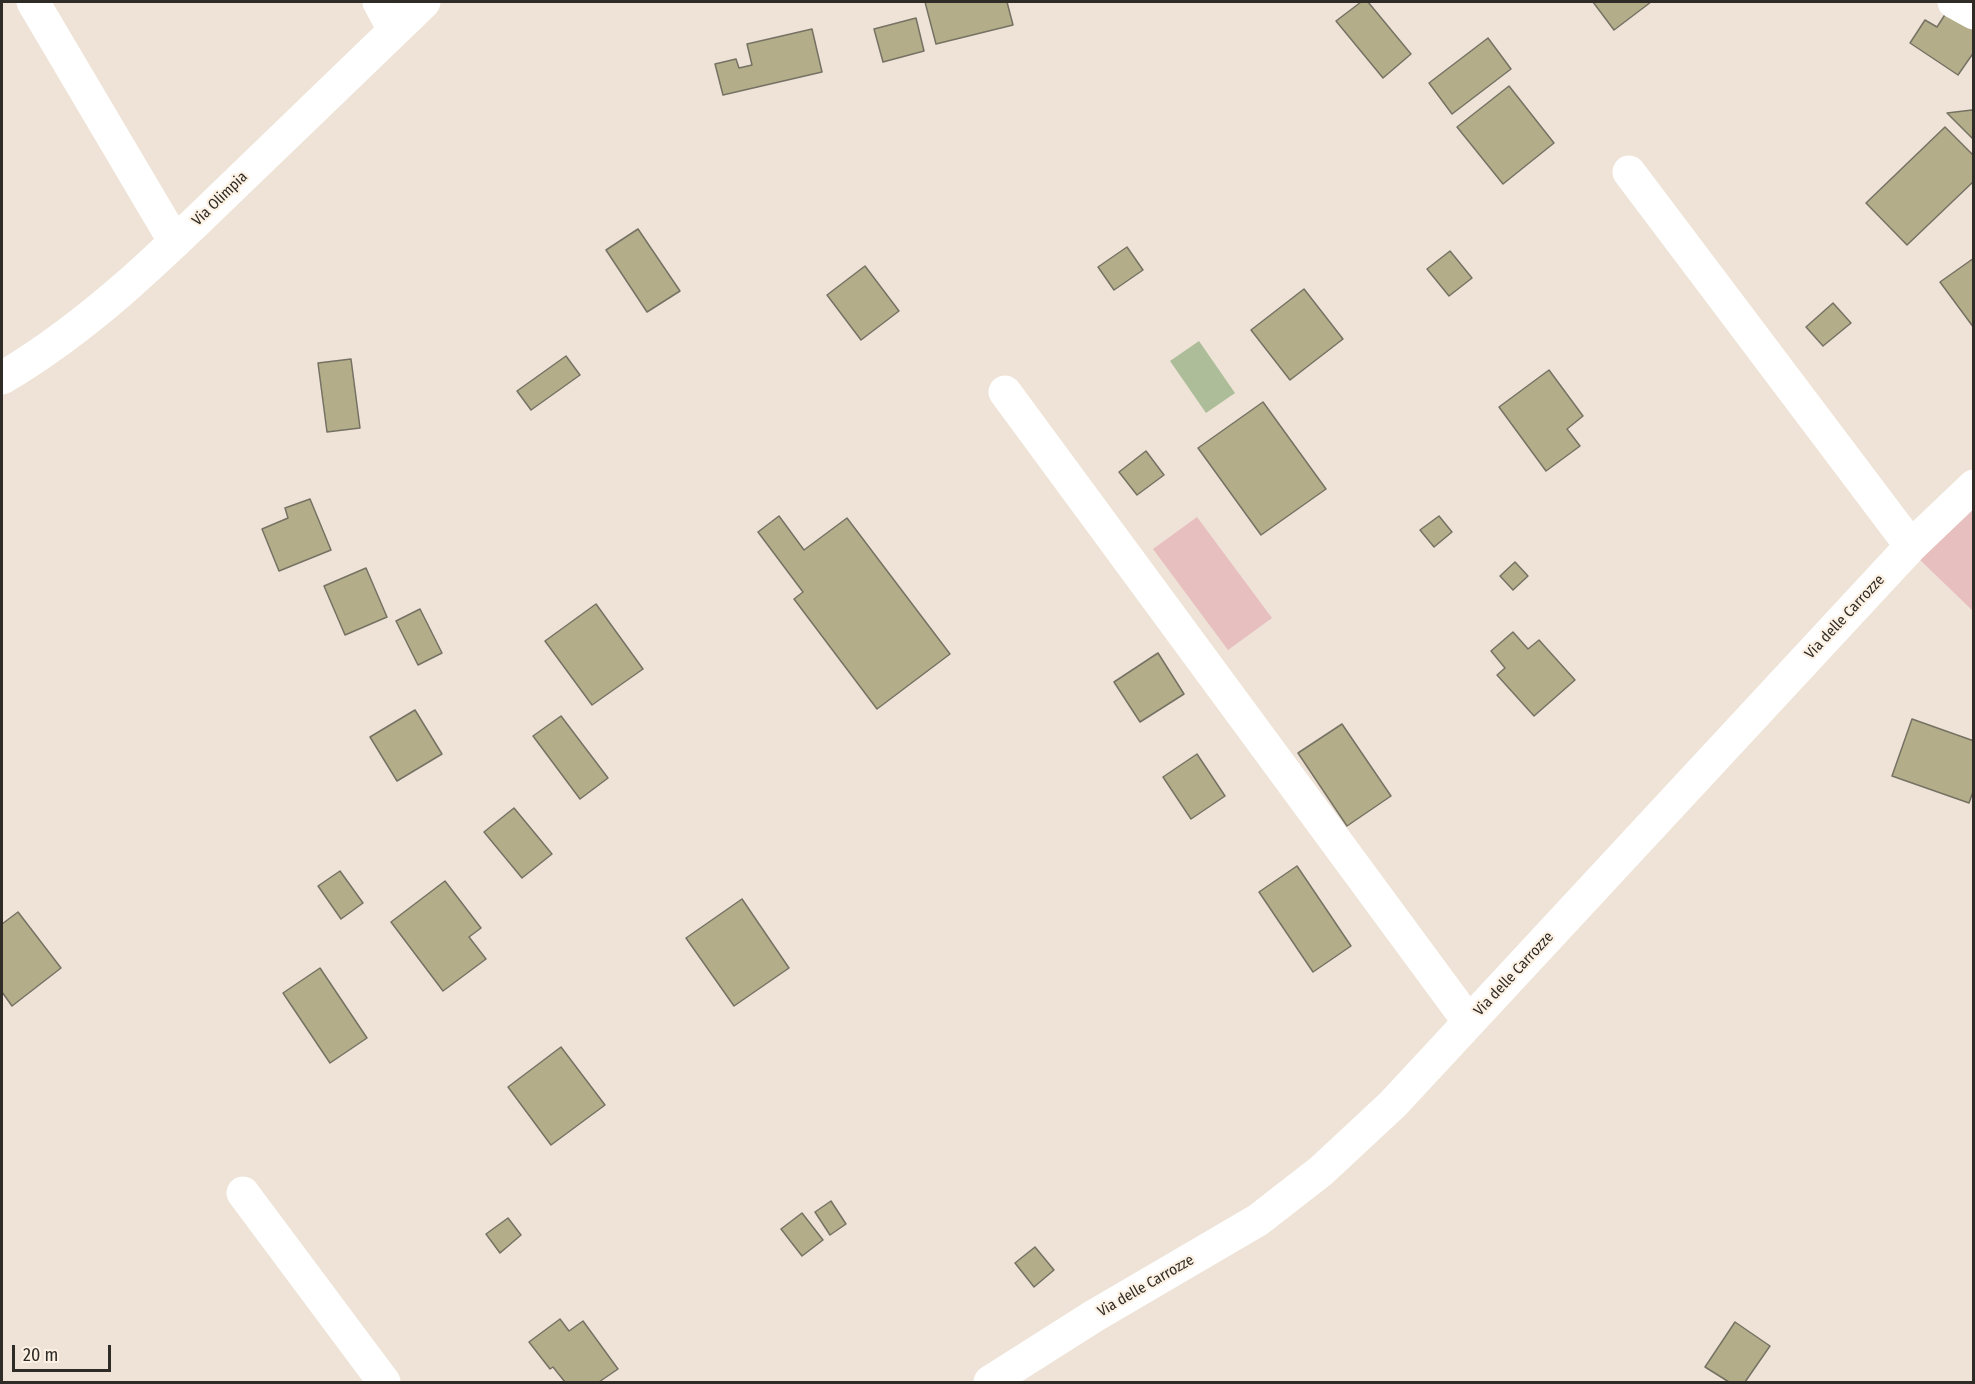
<!DOCTYPE html>
<style>
body{margin:0}
#map{position:relative;width:1975px;height:1384px;overflow:hidden;background:#eee3d6;font-family:"Fira Sans Condensed",sans-serif}
canvas{display:block}
.frame{position:absolute;inset:0;border:3px solid #2f2b26;pointer-events:none}
.scale{position:absolute;left:12px;top:1345px;width:99px;height:27px;box-sizing:border-box;border:3px solid #2f2b26;border-top:0;padding-left:8px;font-size:18px;line-height:21px;white-space:nowrap;color:#2f2b26;-webkit-text-stroke:4px #fcf1e3;paint-order:stroke}
</style>
<div id="map">
<canvas width="1975" height="1384"></canvas>
<div class="frame"></div>
<div class="scale">20 m</div>
</div>
<script>
const ctx = document.querySelector('canvas').getContext('2d');
ctx.lineJoin = 'round';
function paint(path, color) { ctx.fillStyle = color; ctx.fill(path, 'evenodd'); }
function trace(path, color, width, dash) { ctx.strokeStyle = color; ctx.lineWidth = width; ctx.lineCap = dash ? 'butt' : 'round'; ctx.setLineDash(dash || []); ctx.stroke(path); }
function label(font, color, halo, rows, align = 'center') {
  ctx.font = font + ' "Fira Sans Condensed",sans-serif'; ctx.lineWidth = 4.5; ctx.setLineDash([]); ctx.textBaseline = 'middle'; ctx.strokeStyle = halo; ctx.fillStyle = color; for (const [text, x, y, turn = 0] of rows) {
    ctx.save(); ctx.translate(x, y); ctx.rotate((+turn || 0) * Math.PI / 180); ctx.textAlign = isNaN(turn) ? turn : align; if (halo) ctx.strokeText(text, 0, 0); ctx.fillText(text, 0, 0); ctx.restore();
  }
}
const green = new Path2D(`
 M 1973,506 L 1973,611 L 1918,558 Z
 M 1197,517 L 1272,618 L 1228,650 L 1153,549 Z`);
const water = new Path2D(`
 M 1199,341 L 1235,393 L 1206,413 L 1170,361 Z`);
const building = new Path2D(`
 M 925,2 L 1007,2 L 1013,25 L 936,44 Z
 M 1361,2 L 1368,2 L 1411,54 L 1383,78 L 1336,21 Z
 M 1593,2 L 1651,2 L 1614,30 Z
 M 1948,10 L 1974,27 L 1974,52 L 1958,75 L 1910,43 L 1925,20 L 1937,27 Z
 M 916,18 L 924,51 L 883,62 L 874,29 Z
 M 812,29 L 822,72 L 723,95 L 715,64 L 736,59 L 739,68 L 752,65 L 747,44 Z
 M 1488,38 L 1511,69 L 1452,114 L 1429,83 Z
 M 1509,86 L 1554,143 L 1503,184 L 1457,127 Z
 M 1972,110 L 1974,112 L 1974,140 L 1947,113 Z
 M 1945,127 L 1974,156 L 1974,181 L 1907,245 L 1866,203 Z
 M 638,229 L 680,291 L 647,312 L 606,250 Z
 M 1127,247 L 1143,270 L 1114,290 L 1098,267 Z
 M 1450,251 L 1472,278 L 1449,296 L 1427,269 Z
 M 1974,258 L 1974,328 L 1940,282 Z
 M 865,266 L 899,311 L 861,340 L 827,295 Z
 M 1304,289 L 1343,339 L 1290,380 L 1251,330 Z
 M 1833,303 L 1851,323 L 1823,346 L 1806,327 Z
 M 566,356 L 580,375 L 531,410 L 517,391 Z
 M 351,359 L 360,428 L 327,432 L 318,363 Z
 M 1549,370 L 1583,416 L 1567,429 L 1580,446 L 1546,471 L 1499,407 Z
 M 1263,402 L 1326,489 L 1261,535 L 1198,448 Z
 M 1146,451 L 1164,475 L 1137,495 L 1119,472 Z
 M 310,499 L 331,550 L 279,571 L 262,529 L 288,518 L 285,508 Z
 M 779,516 L 804,550 L 847,518 L 950,654 L 877,709 L 794,599 L 803,592 L 758,532 Z
 M 1439,516 L 1452,532 L 1434,547 L 1420,530 Z
 M 1515,562 L 1528,576 L 1513,590 L 1500,576 Z
 M 366,568 L 387,617 L 345,635 L 324,586 Z
 M 596,604 L 643,669 L 592,705 L 545,641 Z
 M 420,609 L 442,653 L 418,665 L 396,621 Z
 M 1513,632 L 1528,649 L 1539,640 L 1575,680 L 1534,716 L 1497,675 L 1505,668 L 1491,651 Z
 M 1158,653 L 1184,694 L 1140,722 L 1114,682 Z
 M 415,710 L 442,754 L 397,781 L 370,737 Z
 M 561,716 L 608,778 L 580,799 L 533,736 Z
 M 1912,719 L 1974,741 L 1974,789 L 1969,803 L 1892,776 Z
 M 1342,724 L 1391,796 L 1347,826 L 1298,753 Z
 M 1197,754 L 1225,796 L 1191,819 L 1163,777 Z
 M 514,808 L 552,854 L 522,878 L 484,832 Z
 M 1297,866 L 1351,946 L 1313,972 L 1259,892 Z
 M 340,871 L 363,903 L 341,919 L 318,886 Z
 M 445,881 L 481,928 L 469,937 L 486,959 L 443,991 L 391,922 Z
 M 742,899 L 789,968 L 734,1006 L 686,938 Z
 M 18,912 L 61,968 L 12,1006 L 2,992 L 2,924 Z
 M 320,968 L 367,1038 L 330,1063 L 283,993 Z
 M 561,1047 L 605,1105 L 551,1145 L 508,1087 Z
 M 831,1201 L 846,1224 L 830,1235 L 815,1212 Z
 M 802,1213 L 823,1240 L 802,1256 L 781,1229 Z
 M 508,1218 L 521,1235 L 500,1253 L 486,1234 Z
 M 1035,1247 L 1054,1270 L 1034,1287 L 1015,1263 Z
 M 560,1319 L 569,1331 L 583,1321 L 618,1369 L 599,1382 L 565,1382 L 553,1367 L 550,1369 L 529,1342 Z
 M 1735,1322 L 1770,1346 L 1745,1382 L 1729,1382 L 1705,1367 Z`);
const minor = new Path2D(`
 M 33,2 L 175,242
 M 379,2 L 394,30
 M 1954,2 L 1974,13
 M 1629,172 L 1911,546
 M 2,378 C 87,328 157,260 228,191 C 294,128 359,65 424,2
 M 1005,392 L 1469,1022
 M 243,1193 L 384,1382
 M 990,1382 L 1094,1316 L 1258,1220 L 1321,1171 L 1393,1104 L 1911,546 L 1974,486`);
const streetNames = [
 ["Via Olimpia",220,199,-44],
 ["Via delle Carrozze",1845,617,-47],
 ["Via delle Carrozze",1514,974,-47],
 ["Via delle Carrozze",1146,1286,-30]
];
paint(green, '#e7bfbe');
paint(water, '#adbc99');
paint(building, '#b3ad89');
trace(building, '#757264', 1.5);
trace(minor, '#fff', 33);
label('15px', '#2f2b26', '#fcf1e3', streetNames);
</script>
